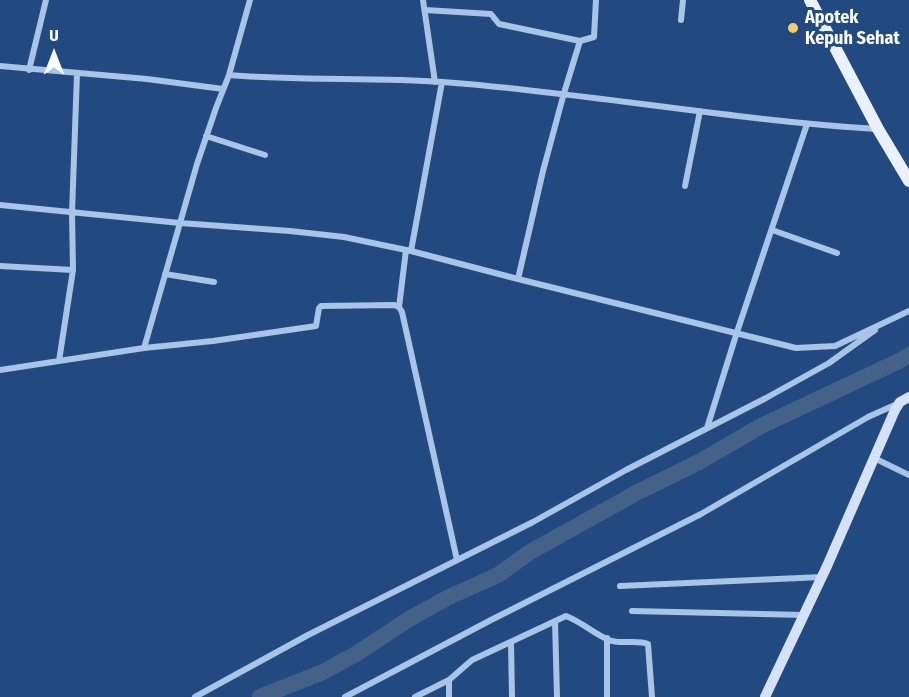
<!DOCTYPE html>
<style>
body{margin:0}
#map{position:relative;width:909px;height:697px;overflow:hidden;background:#224a80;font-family:"Fira Sans Condensed",sans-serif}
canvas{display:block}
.north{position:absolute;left:24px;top:24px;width:60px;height:60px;-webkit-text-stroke:4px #224a80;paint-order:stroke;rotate:0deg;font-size:16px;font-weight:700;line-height:24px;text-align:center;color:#fff}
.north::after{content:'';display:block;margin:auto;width:21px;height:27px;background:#fff;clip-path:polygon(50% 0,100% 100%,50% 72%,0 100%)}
</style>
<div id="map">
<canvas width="909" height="697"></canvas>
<div class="north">U</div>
</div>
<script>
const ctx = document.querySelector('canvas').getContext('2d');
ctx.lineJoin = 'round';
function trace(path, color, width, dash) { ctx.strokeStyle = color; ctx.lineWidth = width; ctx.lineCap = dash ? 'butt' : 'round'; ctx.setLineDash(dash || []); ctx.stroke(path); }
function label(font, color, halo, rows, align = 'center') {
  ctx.font = font + ' "Fira Sans Condensed",sans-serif'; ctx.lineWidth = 6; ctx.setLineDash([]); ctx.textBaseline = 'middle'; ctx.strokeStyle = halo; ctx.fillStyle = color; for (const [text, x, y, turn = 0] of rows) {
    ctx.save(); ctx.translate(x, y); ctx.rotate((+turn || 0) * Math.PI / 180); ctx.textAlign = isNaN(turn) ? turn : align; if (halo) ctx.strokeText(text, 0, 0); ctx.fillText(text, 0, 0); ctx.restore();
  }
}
const river = new Path2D(`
 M 260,697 L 323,672 L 356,654 L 409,619 L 449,597 L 498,575 L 530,552 L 638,492 L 699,462 L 761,426 L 899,361 L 909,355`);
const street = new Path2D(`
 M 423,0 L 435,82
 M 425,10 L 491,14 L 499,24 L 580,41
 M 681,20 L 683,0
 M 0,66 L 147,79 L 223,89
 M 29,70 L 46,0
 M 229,75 C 300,81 372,77 443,82 C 588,93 731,120 877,129
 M 206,136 L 265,155
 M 685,186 L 700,111
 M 0,205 L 180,223 L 290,231 L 344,237 L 411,251 L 518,279 L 796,348 L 835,346 L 909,311
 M 772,230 L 837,253
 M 411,251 L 442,82
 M 0,266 L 73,270
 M 165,274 L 214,282
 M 518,279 L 543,171 L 564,93 L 580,41 L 594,37 L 596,0
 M 399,307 L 406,250
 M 144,348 L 213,341 L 316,326 L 319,308 L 321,306 L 394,305 L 399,307 L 402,312 L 457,560
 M 59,361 L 73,270 L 72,213 L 77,74
 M 0,370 L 144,348 L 197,164 L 216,108 L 229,75 L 250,0
 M 707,428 L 737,332 L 807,124
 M 874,458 L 909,475
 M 620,586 L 822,577
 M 632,611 L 804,615
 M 555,621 L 557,697
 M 607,638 L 607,697
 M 511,642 L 512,697
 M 449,680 L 449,697
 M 195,697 L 308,635 L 533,522 L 626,470 L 766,398 L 829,363 L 875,330
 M 345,697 L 491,620 L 701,514 L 868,417 L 897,404
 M 415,697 L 449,680 L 472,660 L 566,616 C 582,622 594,634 609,640 C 621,645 636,639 648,644 L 652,697`);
const secondary = new Path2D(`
 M 765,697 L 827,566 L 895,410 L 900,402 L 909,397`);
const primary = new Path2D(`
 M 810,0 L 878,129 L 909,181`);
const markers = [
 [793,28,6,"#f3cd6b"]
];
const poiNames = [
 ["Apotek",805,18],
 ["Kepuh Sehat",805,39]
];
trace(river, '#446188', 16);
trace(street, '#a8c4e7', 6);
trace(secondary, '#d3e2f6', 10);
trace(primary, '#eaf1fd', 12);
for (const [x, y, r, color] of markers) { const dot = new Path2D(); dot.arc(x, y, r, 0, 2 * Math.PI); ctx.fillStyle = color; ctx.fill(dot); trace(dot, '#224a80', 2); }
label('bold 18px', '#fff', '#224a80', poiNames, 'left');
</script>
